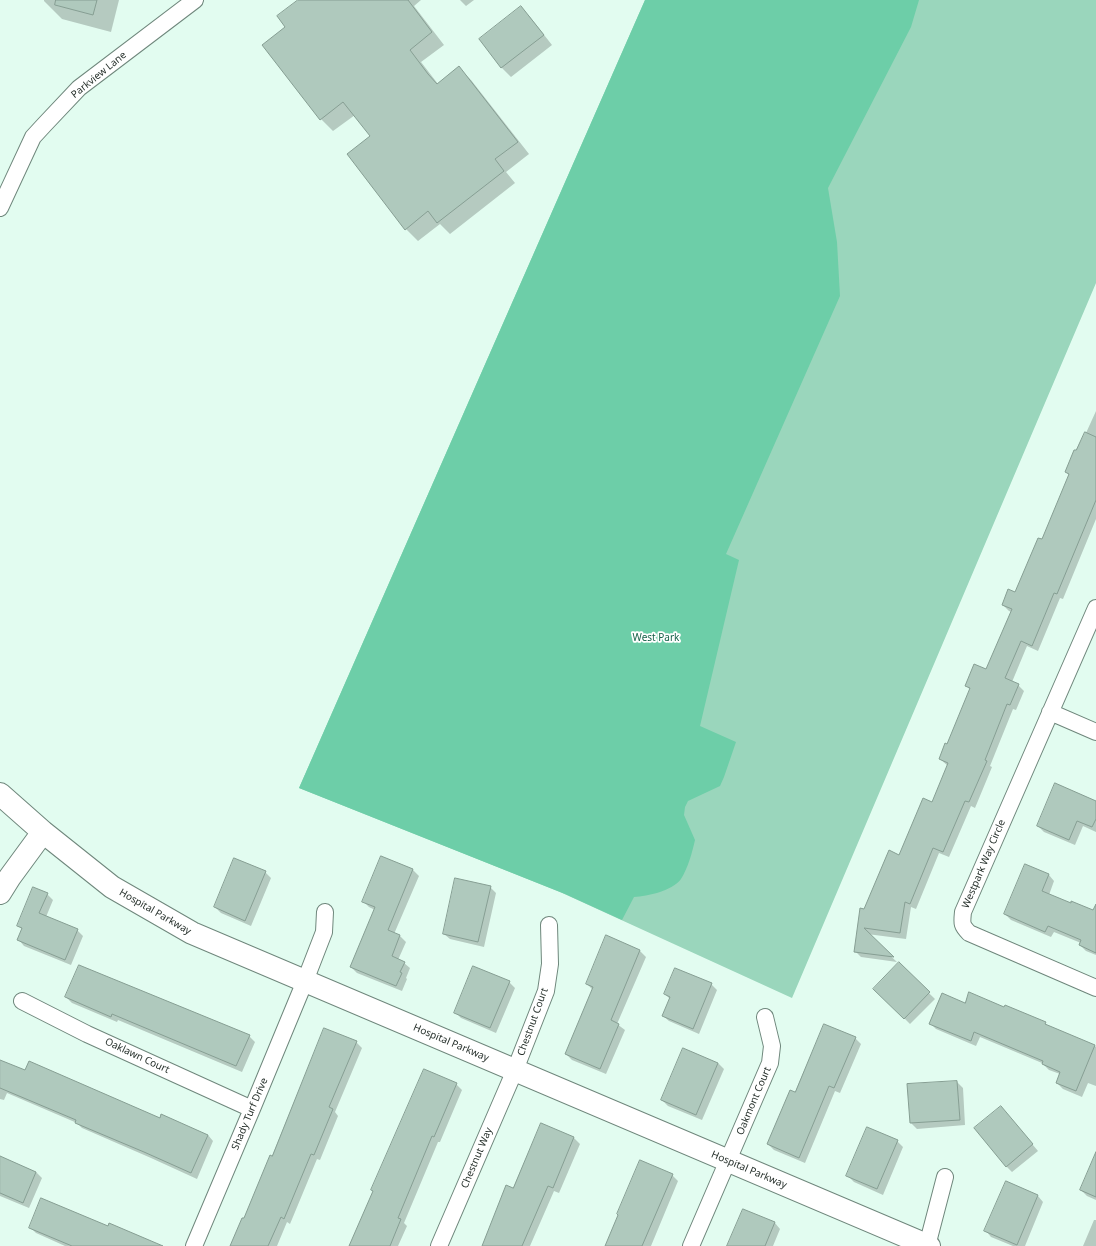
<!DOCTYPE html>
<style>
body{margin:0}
canvas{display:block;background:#e2fcf0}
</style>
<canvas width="1096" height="1246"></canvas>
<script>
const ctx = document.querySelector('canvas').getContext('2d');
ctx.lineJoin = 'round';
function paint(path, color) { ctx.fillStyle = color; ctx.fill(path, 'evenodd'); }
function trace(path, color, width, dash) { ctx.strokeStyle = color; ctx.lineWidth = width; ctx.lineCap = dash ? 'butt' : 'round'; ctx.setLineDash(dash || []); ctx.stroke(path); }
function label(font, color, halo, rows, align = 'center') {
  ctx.font = font + ' "Noto Sans",sans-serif'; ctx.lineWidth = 3.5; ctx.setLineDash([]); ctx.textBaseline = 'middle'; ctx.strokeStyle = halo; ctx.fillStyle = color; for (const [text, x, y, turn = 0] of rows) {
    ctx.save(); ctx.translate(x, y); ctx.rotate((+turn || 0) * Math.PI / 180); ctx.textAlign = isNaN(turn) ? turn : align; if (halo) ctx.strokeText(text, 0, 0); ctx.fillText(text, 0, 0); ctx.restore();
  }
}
const green = new Path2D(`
 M 645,0 L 1096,0 L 1096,283 L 792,998 L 560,892 L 299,788 Z`);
const forest = new Path2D(`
 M 645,0 L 919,0 L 911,27 L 828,188 L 837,242 L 840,296 L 726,554 L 739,560 L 700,726 L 736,742 L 724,777 L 720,786 L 688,801 L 685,807 L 684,815 L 695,840 C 692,853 688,868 681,879 C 672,891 648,896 634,897 L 622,920 L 565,894 L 299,788 Z`);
const shadow = new Path2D(`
 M 44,0 L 119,0 L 111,32 L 62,19 L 44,1 Z
 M 300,0 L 421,0 L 414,6 L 444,45 L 421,62 L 438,84 L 459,68 L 471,80 L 529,154 L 506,172 L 515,183 L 450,234 L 440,224 L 418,241 L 406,229 L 371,136 L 355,115 L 333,131 L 321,119 L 286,27 Z
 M 460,0 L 474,0 L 466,6 Z
 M 521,8 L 530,17 L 552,45 L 511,77 L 502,68 L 480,39 Z
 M 1096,411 L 1096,519 L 1063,599 L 1060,598 L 1038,651 L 1027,646 L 1012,682 L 1018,685 L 1024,691 L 1016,710 L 1013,709 L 990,766 L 992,767 L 975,808 L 971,806 L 949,857 L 939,853 L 916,909 L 911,907 L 906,939 L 867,934 L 897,962 L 861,957 L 855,951 L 865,910 L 900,856 L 932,803 L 948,766 L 940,759 L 948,745 L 970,690 L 966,685 L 986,671 L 1012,612 L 1009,611 L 1003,605 L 1015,594 L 1042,540 L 1070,476 L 1066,472 L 1086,433 Z
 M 1096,802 L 1096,832 L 1083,826 L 1075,845 L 1044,832 L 1038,826 Z
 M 382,857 L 413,870 L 419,876 L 394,934 L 400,936 L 406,942 L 398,960 L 404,963 L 410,968 L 406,978 L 407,979 L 402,991 L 357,973 L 351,967 L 375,910 L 369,907 L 364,902 Z
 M 1025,866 L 1049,875 L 1054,881 L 1049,895 L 1096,913 L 1096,955 L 1086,951 L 1080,945 L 1081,943 L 1054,932 L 1051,937 L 1011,920 L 1005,914 Z
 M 265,872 L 271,878 L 251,926 L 221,913 L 215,907 Z
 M 490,887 L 496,893 L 484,947 L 450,939 L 444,934 Z
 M 47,894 L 53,900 L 46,917 L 77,930 L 83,936 L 71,965 L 24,946 L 19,940 L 23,930 L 18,926 Z
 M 607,937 L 640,951 L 646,957 L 617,1024 L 625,1030 L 606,1074 L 572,1060 L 566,1054 L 593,990 L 587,984 Z
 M 899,964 L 935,999 L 910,1024 L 875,989 Z
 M 509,982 L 515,988 L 496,1033 L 461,1018 L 455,1012 Z
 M 711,984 L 717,990 L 699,1034 L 669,1021 L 663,1016 L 670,999 L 665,994 Z
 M 66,997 L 249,1036 L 255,1042 L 242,1072 L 118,1020 L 117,1022 L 72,1003 Z
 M 965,1004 L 1004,1008 L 1045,1023 L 1049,1027 L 1095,1046 L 1096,1047 L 1096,1086 L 1088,1083 L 1082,1097 L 1063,1089 L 1057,1083 L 1060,1074 L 1049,1070 L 1042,1063 L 980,1037 L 976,1046 L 936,1029 L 931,1024 Z
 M 855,1038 L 861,1044 L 840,1093 L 835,1091 L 805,1163 L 774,1150 L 768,1144 Z
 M 356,1042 L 362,1048 L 335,1112 L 338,1116 L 320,1160 L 317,1159 L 290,1224 L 287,1222 L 277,1246 L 232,1246 L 271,1156 L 272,1157 Z
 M 0,1061 L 25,1072 L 208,1135 L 213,1141 L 197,1179 L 151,1158 L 82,1128 L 77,1123 L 7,1093 L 4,1100 L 0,1099 Z
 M 718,1063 L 724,1069 L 702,1120 L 668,1106 L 662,1100 Z
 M 957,1082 L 963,1088 L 965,1125 L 917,1129 L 911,1123 Z
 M 456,1084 L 462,1090 L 440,1142 L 438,1142 L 404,1223 L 407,1226 L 398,1246 L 350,1246 L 374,1192 L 372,1190 Z
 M 1001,1107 L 1038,1151 L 1012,1172 L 1007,1167 Z
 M 541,1124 L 574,1138 L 580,1144 L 559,1193 L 554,1191 L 530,1246 L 483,1246 L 514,1190 Z
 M 897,1141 L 903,1147 L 883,1195 L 854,1182 L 848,1176 Z
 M 1096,1154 L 1096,1200 L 1087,1196 L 1081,1190 Z
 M 0,1157 L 36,1172 L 42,1178 L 29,1208 L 0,1196 Z
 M 672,1175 L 678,1181 L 651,1246 L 605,1246 Z
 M 1038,1196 L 1043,1202 L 1025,1246 L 1013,1246 L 991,1237 L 986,1231 Z
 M 744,1210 L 775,1223 L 780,1229 L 773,1246 L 728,1246 Z
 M 1094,1220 L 1096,1220 L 1096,1246 L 1083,1246 Z
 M 30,1227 L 109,1227 L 161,1246 L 65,1246 L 36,1233 Z`);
const building = new Path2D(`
 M 56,0 L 97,0 L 93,15 L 55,5 Z
 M 298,0 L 408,0 L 432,32 L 410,50 L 428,74 L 437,84 L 459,66 L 518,142 L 495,159 L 504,171 L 437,223 L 428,211 L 405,230 L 347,154 L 370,136 L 343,102 L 320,120 L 262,45 L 285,27 L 277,16 Z
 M 521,6 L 544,35 L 501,68 L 479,39 Z
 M 1085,432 L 1096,437 L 1096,500 L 1057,594 L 1054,593 L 1032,646 L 1021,641 L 1005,678 L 1019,684 L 1010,705 L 1007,704 L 985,760 L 987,761 L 969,802 L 965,801 L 943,852 L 933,848 L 910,904 L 905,902 L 900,933 L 864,928 L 894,957 L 854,952 L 860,908 L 864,909 L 889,850 L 899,855 L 923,798 L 932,802 L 948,763 L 939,759 L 945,743 L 947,744 L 970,688 L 965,686 L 974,664 L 986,669 L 1012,609 L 1002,605 L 1008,589 L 1015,592 L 1038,538 L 1042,539 L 1069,474 L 1065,472 L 1074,450 L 1076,450 Z
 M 1055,783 L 1096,801 L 1096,819 L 1092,827 L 1077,821 L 1069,840 L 1037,826 Z
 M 381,856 L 413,869 L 388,930 L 400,935 L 392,956 L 405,962 L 400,972 L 402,973 L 396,986 L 350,967 L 375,907 L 362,902 Z
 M 234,858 L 266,871 L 245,921 L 214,907 Z
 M 1025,864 L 1049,874 L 1042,891 L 1071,903 L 1071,901 L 1093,910 L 1096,904 L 1096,953 L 1079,945 L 1081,940 L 1048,926 L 1045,932 L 1004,914 Z
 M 455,878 L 491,886 L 478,942 L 443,934 Z
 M 33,887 L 48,893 L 39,913 L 78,929 L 65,960 L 17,940 L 22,928 L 17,926 Z
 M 606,935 L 640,950 L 611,1020 L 619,1024 L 600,1069 L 565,1054 L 593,987 L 586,984 Z
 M 899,962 L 930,992 L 904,1019 L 873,989 Z
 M 79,965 L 250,1035 L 236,1066 L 112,1014 L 111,1017 L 65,997 Z
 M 473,966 L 510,981 L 490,1028 L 454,1013 Z
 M 675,968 L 712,983 L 693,1029 L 662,1016 L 670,997 L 664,994 Z
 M 969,992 L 1004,1007 L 1005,1005 L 1046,1022 L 1045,1024 L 1095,1045 L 1076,1091 L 1056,1083 L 1060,1072 L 1042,1064 L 1043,1061 L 974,1032 L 971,1041 L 929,1024 L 942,993 L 965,1003 Z
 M 824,1024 L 856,1037 L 834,1088 L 829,1086 L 799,1158 L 767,1144 L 790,1090 L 795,1092 Z
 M 324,1028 L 357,1041 L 329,1107 L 333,1109 L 314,1155 L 311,1154 L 284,1219 L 281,1217 L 268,1246 L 230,1246 L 242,1218 L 244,1218 L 270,1155 L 272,1156 Z
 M 683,1048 L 718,1063 L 696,1115 L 661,1100 Z
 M 0,1060 L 25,1070 L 29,1061 L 160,1118 L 161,1114 L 208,1135 L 191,1173 L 144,1152 L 75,1123 L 76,1120 L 0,1088 Z
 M 424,1069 L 457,1083 L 434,1137 L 432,1136 L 398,1218 L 401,1219 L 390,1246 L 349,1246 L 373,1191 L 371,1190 Z
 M 957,1081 L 960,1120 L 910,1123 L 907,1084 Z
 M 1001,1106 L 1033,1144 L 1006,1167 L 974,1128 Z
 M 541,1123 L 574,1137 L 553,1188 L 548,1186 L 522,1246 L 482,1246 L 506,1185 L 513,1188 Z
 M 867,1127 L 898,1140 L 877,1189 L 846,1176 Z
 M 1096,1152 L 1096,1197 L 1080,1190 Z
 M 0,1156 L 36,1172 L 23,1203 L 0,1193 Z
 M 640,1160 L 673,1174 L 642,1246 L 605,1246 L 618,1215 L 617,1214 Z
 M 1006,1181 L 1038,1195 L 1017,1245 L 984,1231 Z
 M 41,1198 L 108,1226 L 109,1223 L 163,1246 L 72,1246 L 29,1228 Z
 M 743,1209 L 775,1222 L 765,1246 L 727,1246 Z`);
const street = new Path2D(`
 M 0,208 L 33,137 L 45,124 L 79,88 L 195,0
 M 1096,608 L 963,912 C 962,923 961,925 969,933 L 1096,988
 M 1050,712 L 1096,732
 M 22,1001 L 87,1034 L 252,1109
 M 194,1246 L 252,1109 L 305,981 L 324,932 L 325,912
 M 439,1246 L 515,1070 L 546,991 L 550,964 L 549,925
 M 691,1246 L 770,1063 L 772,1046 L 765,1017
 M 927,1246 L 945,1177`);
const secondary = new Path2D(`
 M 0,794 L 43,832 L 112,887 L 192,933 L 929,1246
 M 0,893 L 10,877 L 43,832`);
const streetNames = [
 ["Parkview Lane",99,75,-39],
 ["Westpark Way Circle",984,864,-67],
 ["Hospital Parkway",155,912,30],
 ["Chestnut Court",533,1022,-70],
 ["Hospital Parkway",451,1043,23],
 ["Oaklawn Court",137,1056,25],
 ["Oakmont Court",754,1101,-67],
 ["Shady Turf Drive",250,1114,-67],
 ["Chestnut Way",477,1158,-67],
 ["Hospital Parkway",749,1170,23]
];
const parkNames = [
 ["West Park",656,638]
];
paint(green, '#9ad6bc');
paint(forest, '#6dcea8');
paint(shadow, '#0003');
paint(building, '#afc9bd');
trace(building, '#869e93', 1);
trace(street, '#6f877c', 18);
trace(secondary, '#6f877c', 24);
trace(street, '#fff', 16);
trace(secondary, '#fff', 22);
label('10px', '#27312c', '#fff', streetNames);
label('10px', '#166249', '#fff', parkNames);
</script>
